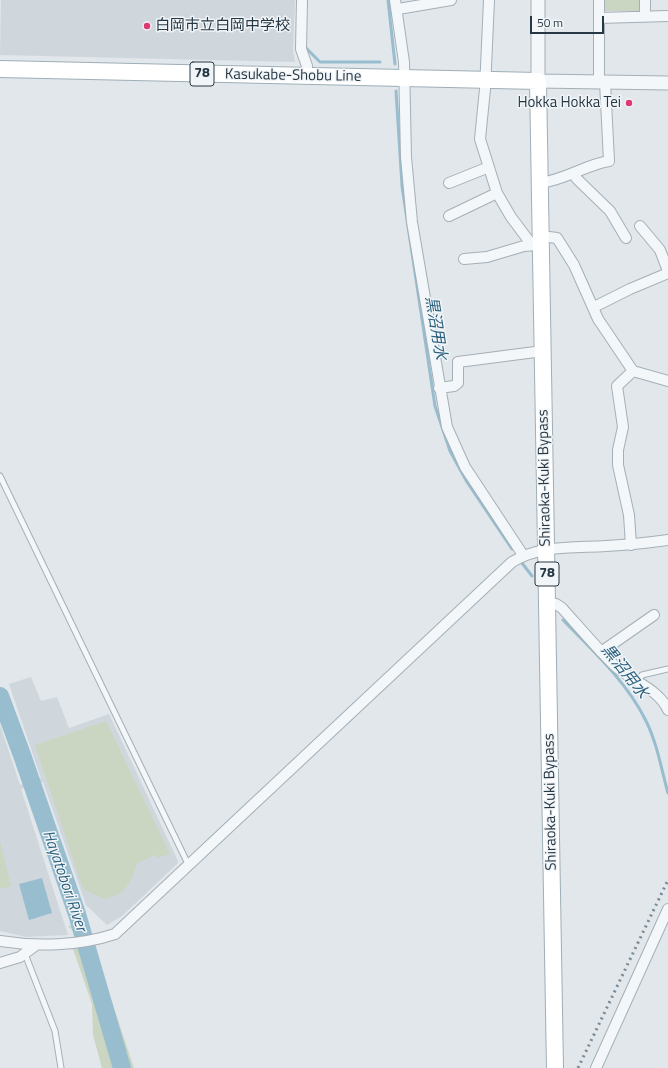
<!DOCTYPE html>
<meta charset="utf-8">
<style>
body{margin:0}
#map{position:relative;width:668px;height:1068px;overflow:hidden;background:#e1e7eb;font-family:"Titillium Web",sans-serif}
canvas{display:block}
.scale{position:absolute;left:530px;top:16px;width:74px;height:18px;box-sizing:border-box;border:2px solid #273845;border-top:0;padding-left:5px;font-size:12px;line-height:14px;white-space:nowrap;color:#273845;-webkit-text-stroke:3px #f1f5f8;paint-order:stroke}
</style>
<div id="map">
<canvas width="668" height="1068"></canvas>
<div class="scale">50 m</div>
</div>
<script>
const ctx = document.querySelector('canvas').getContext('2d');
ctx.lineJoin = 'round';
function paint(path, color) { ctx.fillStyle = color; ctx.fill(path, 'evenodd'); }
function trace(path, color, width, dash) { ctx.strokeStyle = color; ctx.lineWidth = width; ctx.lineCap = dash ? 'butt' : 'round'; ctx.setLineDash(dash || []); ctx.stroke(path); }
function label(font, color, halo, rows, align = 'center') {
  ctx.font = font + ' "Titillium Web","Noto Sans JP",sans-serif'; ctx.lineWidth = 3; ctx.setLineDash([]); ctx.textBaseline = 'middle'; ctx.strokeStyle = halo; ctx.fillStyle = color; for (const [text, x, y, turn = 0] of rows) {
    ctx.save(); ctx.translate(x, y); ctx.rotate((+turn || 0) * Math.PI / 180); ctx.textAlign = isNaN(turn) ? turn : align; if (halo) ctx.strokeText(text, 0, 0); ctx.fillText(text, 0, 0); ctx.restore();
  }
}
const built = new Path2D(`
 M 1,0 L 295,0 L 293,51 L 295,62 L 0,55 Z
 M 31,677 L 41,701 L 57,697 L 69,728 L 109,714 L 178,861 L 177,864 L 122,916 L 107,925 L 86,905 L 43,782 L 21,789 L 68,935 L 26,937 L 0,931 L 0,725 L 20,785 L 41,778 L 9,684 Z`);
const green = new Path2D(`
 M 602,0 L 642,0 L 642,11 L 602,11 Z
 M 106,721 L 170,854 L 158,858 L 156,855 L 137,863 C 132,881 125,896 104,899 L 83,889 L 35,745 Z
 M 0,841 L 11,886 L 0,889 Z
 M 84,923 L 91,945 L 94,948 L 134,1068 L 102,1068 L 93,1035 L 92,1004 L 73,949 L 76,947 L 75,933 L 68,926 Z`);
const water = new Path2D(`
 M 42,878 L 52,913 L 29,920 L 19,884 Z`);
const stream = new Path2D(`
 M 388,0 L 395,64
 M 304,46 L 320,62 L 380,62
 M 396,91 L 402,186 L 435,406 L 450,451 L 467,482 L 512,549
 M 522,563 L 532,576
 M 563,620 C 592,650 626,681 645,719 C 657,742 661,768 668,793`);
const river = new Path2D(`
 M 0,696 L 22,755 L 77,914 L 122,1068`);
const service = new Path2D(`
 M 0,476 L 188,864
 M 638,681 L 642,675 L 668,669
 M 25,954 L 55,1031 L 61,1068`);
const minor = new Path2D(`
 M 302,0 L 301,49 L 307,66 L 307,76
 M 395,0 L 404,62 L 406,157 L 412,222 L 447,427 L 465,467 L 523,555
 M 489,0 L 485,89 L 480,139 L 497,193 L 511,217 L 532,245
 M 599,0 L 599,82
 M 645,0 L 645,16
 M 398,9 L 451,0
 M 599,18 L 668,16
 M 573,173 L 577,179 L 610,211 L 626,238
 M 449,183 L 489,167
 M 540,183 C 565,180 585,165 609,161 L 605,82
 M 449,216 L 497,193
 M 640,226 L 660,250 L 668,271
 M 541,236 L 557,238 L 574,265 L 598,319 L 633,371 L 617,386 L 623,427 L 618,450 L 618,465 L 629,515 L 631,545
 M 464,259 L 487,257 L 524,246 L 537,245
 M 594,307 L 630,289 L 668,273
 M 633,371 L 668,381
 M 439,388 L 454,386 L 458,383 L 458,362 L 543,351
 M 548,602 L 556,604 L 562,608 C 579,627 596,647 614,665 C 631,681 658,688 668,710
 M 601,652 L 654,615
 M 0,941 C 37,947 79,946 115,934 L 512,562 C 539,545 575,548 606,546 C 627,545 647,543 668,540
 M 0,963 L 20,957 L 36,945
 M 596,1068 L 668,909`);
const tertiary = new Path2D(`
 M 538,0 L 538,81 L 668,83`);
const primary = new Path2D(`
 M 0,69 L 538,81 L 555,1068`);
const rail = new Path2D(`
 M 578,1068 L 668,880`);
const markers = [
 [147,26,4,"#dd3972"],
 [629,103,4,"#dd3972"]
];
const shields = [
 [202,74,24],
 [547,574,24]
];
const shieldNames = [
 ["78",202,74],
 ["78",547,574]
];
const poiNames = [
 ["白岡市立白岡中学校",155,26],
 ["Hokka Hokka Tei",621,103,"right"]
];
const streetNames = [
 ["Kasukabe-Shobu Line",293,76,1],
 ["Shiraoka-Kuki Bypass",545,478,-91],
 ["Shiraoka-Kuki Bypass",551,802,-91]
];
const waterNames = [
 ["黒沼用水",435,328,81],
 ["黒沼用水",624,672,51],
 ["Hayatobori River",64,881,71]
];
paint(built, '#cfd7dd');
paint(green, '#cad6c1');
paint(water, '#98bdcf');
trace(stream, '#98bdcf', 3);
trace(river, '#98bdcf', 18);
trace(service, '#a5afb6', 7);
trace(minor, '#a5afb6', 12);
trace(tertiary, '#a5afb6', 15);
trace(primary, '#9faeb8', 18);
trace(service, '#f4f7f9', 5);
trace(minor, '#f4f7f9', 10);
trace(tertiary, '#f4f7f9', 13);
trace(primary, '#fff', 16);
trace(rail, '#788a97', 3, [2, 4]);
for (const [x, y, r, color] of markers) { const dot = new Path2D(); dot.arc(x, y, r, 0, 2 * Math.PI); ctx.fillStyle = color; ctx.fill(dot); trace(dot, '#f1f5f8', 1.5); }
for (const [x, y, w] of shields) { const box = new Path2D(); box.roundRect(x - w / 2, y - 12, w, 24, 3); ctx.fillStyle = '#f1f5f8'; ctx.fill(box); trace(box, '#273845', 1); }
label('bold 14px', '#273845', null, shieldNames);
label('15px', '#273845', '#f1f5f8', poiNames, 'left');
label('15px', '#273845', '#f1f5f8', streetNames);
label('italic 16px', '#2c617e', '#f1f5f8', waterNames);
</script>
